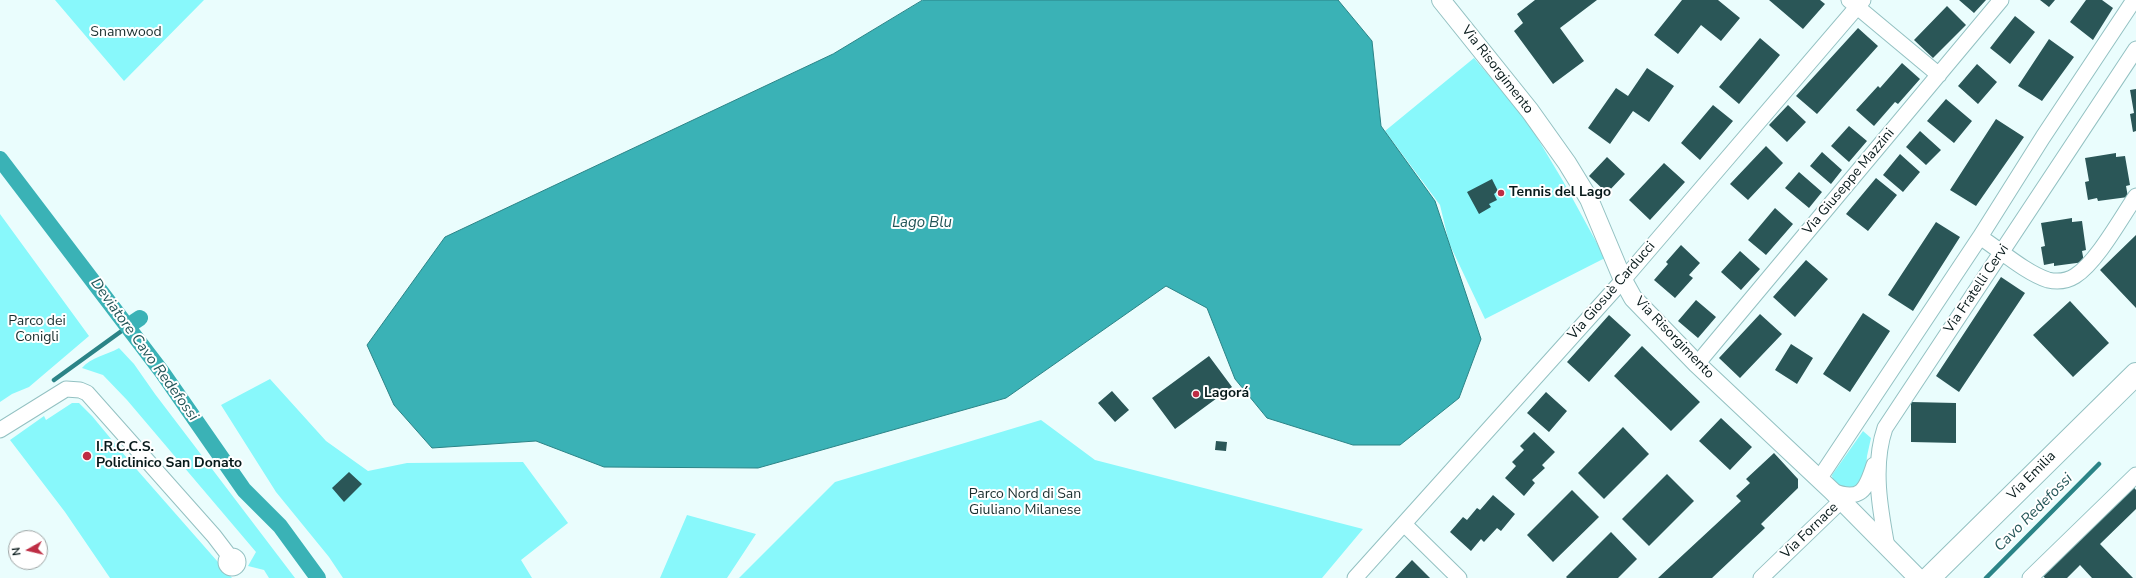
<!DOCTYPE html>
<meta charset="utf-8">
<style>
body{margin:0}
#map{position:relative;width:2136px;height:578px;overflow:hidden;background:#eafdfd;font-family:"Nunito Sans",sans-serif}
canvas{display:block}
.north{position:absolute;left:8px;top:530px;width:40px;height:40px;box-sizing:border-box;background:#fff;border:1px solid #9ca3a3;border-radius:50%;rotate:262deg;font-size:11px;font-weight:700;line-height:16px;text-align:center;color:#07191a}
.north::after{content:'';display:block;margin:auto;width:14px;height:18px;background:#be2d44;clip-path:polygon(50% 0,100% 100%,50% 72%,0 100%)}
</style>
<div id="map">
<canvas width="2136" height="578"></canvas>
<div class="north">N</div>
</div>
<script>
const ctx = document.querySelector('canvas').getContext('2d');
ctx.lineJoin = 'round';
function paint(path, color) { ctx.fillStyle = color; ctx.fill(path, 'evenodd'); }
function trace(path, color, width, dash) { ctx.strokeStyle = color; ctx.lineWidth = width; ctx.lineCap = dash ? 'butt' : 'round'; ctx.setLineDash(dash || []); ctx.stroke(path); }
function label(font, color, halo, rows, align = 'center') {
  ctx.font = font + ' "Nunito Sans",sans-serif'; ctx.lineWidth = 4; ctx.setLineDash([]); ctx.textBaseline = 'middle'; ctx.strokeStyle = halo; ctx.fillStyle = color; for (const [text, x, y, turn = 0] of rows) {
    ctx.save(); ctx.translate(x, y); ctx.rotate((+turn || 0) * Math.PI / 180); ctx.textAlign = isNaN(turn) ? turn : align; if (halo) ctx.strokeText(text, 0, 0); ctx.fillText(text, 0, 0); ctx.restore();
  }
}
const green = new Path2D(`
 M 55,0 L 204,0 L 124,81 Z
 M 1474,58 L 1526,119 L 1563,181 L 1605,258 L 1485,319 L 1449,243 L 1440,205 L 1385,131 Z
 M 0,214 L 89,336 L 29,387 L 12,394 L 0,402 Z
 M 119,348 L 134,364 L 155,394 L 295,578 L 269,578 L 264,570 L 248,566 L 256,552 L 127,400 L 103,375 L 82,368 C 91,357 107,355 119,348 Z
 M 270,379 L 326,441 L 368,471 L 407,463 L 523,462 L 568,523 L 521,560 L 532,578 L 343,578 L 329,557 L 276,492 L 221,405 Z
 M 72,403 L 79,403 L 92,416 L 131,463 L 232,578 L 110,578 L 65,512 L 10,440 L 44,416 L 46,420 Z
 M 1041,420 L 1095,460 L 1363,529 L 1322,578 L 739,578 L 835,482 Z
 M 1863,431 L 1871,438 L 1867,456 L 1865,479 L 1849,492 L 1833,484 L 1832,475 Z
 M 687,515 L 756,534 L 727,578 L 660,578 Z`);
const water = new Path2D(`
 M 923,0 L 1338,0 L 1372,41 L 1381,126 L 1435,201 L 1481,339 L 1459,398 L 1400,445 L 1353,445 L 1267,418 L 1235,379 L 1207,308 L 1166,286 L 1006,398 L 758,468 L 604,467 L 536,441 L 432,448 L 394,405 L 367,345 L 445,237 L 833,54 Z`);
const stream = new Path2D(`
 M 54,380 L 134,322
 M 1986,578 L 2099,464`);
const canal = new Path2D(`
 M 0,159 L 162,372 L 244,490 L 280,526 L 318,578
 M 134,322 L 140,318`);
const building = new Path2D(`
 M 1535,0 L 1597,0 L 1560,28 L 1584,61 L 1553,84 L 1514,31 L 1523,23 L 1517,14 Z
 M 1682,0 L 1718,0 L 1740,18 L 1721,41 L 1701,25 L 1678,54 L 1654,35 Z
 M 1769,0 L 1820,0 L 1825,4 L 1803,29 Z
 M 1959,0 L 1986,0 L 1974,13 Z
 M 2040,0 L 2055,0 L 2049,7 Z
 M 2086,0 L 2102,0 L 2113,8 L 2093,40 L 2070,22 Z
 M 1947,6 L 1966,25 L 1933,58 L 1914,40 Z
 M 2015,16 L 2035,32 L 2010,64 L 1990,48 Z
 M 1858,28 L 1878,46 L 1817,114 L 1796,96 Z
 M 1760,38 L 1780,55 L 1739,104 L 1719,87 Z
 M 2049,39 L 2074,57 L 2042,101 L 2018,86 Z
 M 1902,63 L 1920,79 L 1898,104 L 1895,102 L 1874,126 L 1856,110 L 1878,86 L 1880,88 Z
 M 1977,64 L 1997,82 L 1978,104 L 1958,86 Z
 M 1647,68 L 1674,86 L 1649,122 L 1633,111 L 1610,144 L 1588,128 L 1616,88 L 1628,96 Z
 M 2136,89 L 2136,131 L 2133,132 L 2130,114 L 2134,113 L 2130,90 Z
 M 1946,99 L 1972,121 L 1954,143 L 1927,121 Z
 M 1713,105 L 1733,121 L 1700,160 L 1681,143 Z
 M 1788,105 L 1806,122 L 1787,142 L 1769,125 Z
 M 1996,119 L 2024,137 L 1976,206 L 1950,190 Z
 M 1849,126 L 1867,141 L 1849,162 L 1831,146 Z
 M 1920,131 L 1941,150 L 1926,165 L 1906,147 Z
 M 1766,146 L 1783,163 L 1748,200 L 1730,184 Z
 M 1822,152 L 1842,170 L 1831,184 L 1810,166 Z
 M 2116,153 L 2116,157 L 2125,156 L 2130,185 L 2126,186 L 2128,197 L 2098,201 L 2097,198 L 2088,200 L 2085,182 L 2089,181 L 2085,158 Z
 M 1900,154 L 1920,172 L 1903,192 L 1883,175 Z
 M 1607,157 L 1625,174 L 1607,193 L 1589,176 Z
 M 1664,163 L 1685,182 L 1650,220 L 1629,200 Z
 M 1799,172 L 1822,192 L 1809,208 L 1785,188 Z
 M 1876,178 L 1897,195 L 1868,231 L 1846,214 Z
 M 1492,179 L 1498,191 L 1494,194 L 1497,200 L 1489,204 L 1491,207 L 1479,214 L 1467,192 Z
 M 1775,208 L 1793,224 L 1766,255 L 1748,240 Z
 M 2072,218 L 2072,222 L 2082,221 L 2086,250 L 2082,251 L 2084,262 L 2054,266 L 2054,263 L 2044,265 L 2041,247 L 2045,246 L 2041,223 Z
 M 1936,222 L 1960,237 L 1913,311 L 1888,295 Z
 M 2136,235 L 2136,308 L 2100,270 Z
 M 1681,245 L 1700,263 L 1689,275 L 1693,278 L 1675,298 L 1654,280 L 1668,264 L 1666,262 Z
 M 1740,251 L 1760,269 L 1741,290 L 1721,272 Z
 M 1806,260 L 1828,279 L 1795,317 L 1773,297 Z
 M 2001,277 L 2025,293 L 1959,392 L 1936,376 Z
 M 1696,300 L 1716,317 L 1698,338 L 1678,321 Z
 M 2070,301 L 2109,343 L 2073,377 L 2033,335 Z
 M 1863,313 L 1890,331 L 1850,392 L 1823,374 Z
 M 1760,314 L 1782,334 L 1740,378 L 1719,358 Z
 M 1609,315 L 1631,335 L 1589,382 L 1567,362 Z
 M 1791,344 L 1813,358 L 1797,384 L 1775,370 Z
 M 1642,346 L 1700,402 L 1671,431 L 1614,376 Z
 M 1209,356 L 1232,387 L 1175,429 L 1152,398 Z
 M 1112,391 L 1129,410 L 1115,422 L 1098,403 Z
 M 1546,392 L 1567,411 L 1549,432 L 1527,413 Z
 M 1911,402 L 1956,403 L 1956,443 L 1911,442 Z
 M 1721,418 L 1752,447 L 1730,470 L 1699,441 Z
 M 1623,427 L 1649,454 L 1604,499 L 1578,473 Z
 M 1534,432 L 1555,452 L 1542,465 L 1545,468 L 1532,480 L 1535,483 L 1524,496 L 1505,478 L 1516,466 L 1512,462 L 1524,450 L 1520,446 Z
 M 1216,441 L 1227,442 L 1226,451 L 1215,450 Z
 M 1774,453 L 1798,479 L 1798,488 L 1761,524 L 1765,528 L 1712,578 L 1658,578 L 1741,501 L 1736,496 L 1750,483 L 1746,479 Z
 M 349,472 L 362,484 L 344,502 L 332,488 Z
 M 1667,474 L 1694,501 L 1649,546 L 1622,519 Z
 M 2131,484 L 2136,490 L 2136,509 L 2100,544 L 2133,578 L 2092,578 L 2080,565 L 2067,578 L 2045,578 L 2040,573 Z
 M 1572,490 L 1599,517 L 1553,562 L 1527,535 Z
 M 1493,495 L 1515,514 L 1501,531 L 1497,528 L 1484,542 L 1481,539 L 1471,551 L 1450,532 L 1463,517 L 1467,520 L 1477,508 L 1480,510 Z
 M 1611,532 L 1637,559 L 1618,578 L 1567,578 L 1566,577 Z
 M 1412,560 L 1430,578 L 1395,578 Z`);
const minor = new Path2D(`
 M 1849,0 L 1939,75
 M 1980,237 C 2000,250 2026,273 2048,280 C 2057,282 2067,281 2075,276 C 2097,262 2121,218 2136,196
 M 1697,364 L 2001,0
 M 0,430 L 66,389 L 80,390 L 87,393 L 214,536 L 230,557
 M 1819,479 L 1980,237 L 2043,137 L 2134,0
 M 1832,491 C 1861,502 1866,490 1874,465
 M 1404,524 L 1459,578
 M 1887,547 C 1880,509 1872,466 1885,428 L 2136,49
 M226 562a6 6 0 1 1 12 0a6 6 0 1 1-12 0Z
 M 1355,578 L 1623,280 L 1863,0
 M 1761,578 L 1842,500
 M 2030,578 L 2136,475`);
const tertiary = new Path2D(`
 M 1441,0 L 1530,111 L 1567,163 L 1589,199 L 1623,280 L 1633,298 L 1697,364 L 1832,491 L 1918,578`);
const primary = new Path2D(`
 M 1929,578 L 2136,374`);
const markers = [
 [1501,193,4,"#be2d44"],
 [1196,394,4,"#be2d44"],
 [87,456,5,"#be2d44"]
];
const parkNames = [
 ["Snamwood",126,33],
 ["Parco dei",37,322],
 ["Conigli",37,338],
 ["Parco Nord di San",1025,495],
 ["Giuliano Milanese",1025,511]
];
const streetNames = [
 ["Via Risorgimento",1497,70,52],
 ["Via Giuseppe Mazzini",1849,182,-50],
 ["Via Fratelli Cervi",1977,289,-56],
 ["Via Giosuè Carducci",1612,291,-49],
 ["Via Risorgimento",1674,338,46],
 ["Via Emilia",2032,476,-45],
 ["Via Fornace",1810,531,-44]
];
const poiNames = [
 ["Tennis del Lago",1509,193],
 ["Lagorá",1204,394],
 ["I.R.C.C.S.",96,448],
 ["Policlinico San Donato",96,464]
];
const waterNames = [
 ["Lago Blu",922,223],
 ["Deviatore Cavo Redefossi",144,350,54],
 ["Cavo Redefossi",2034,513,-45]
];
paint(green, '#88f8fb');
paint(water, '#3ab2b6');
trace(water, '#2b8487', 1);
trace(stream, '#2b8487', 4.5);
trace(canal, '#3ab2b6', 16);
paint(building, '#2a5657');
trace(minor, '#93c1c2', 17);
trace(tertiary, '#93c1c2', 20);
trace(primary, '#93c1c2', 24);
trace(minor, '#fff', 15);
trace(tertiary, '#fff', 18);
trace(primary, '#fff', 22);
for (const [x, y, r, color] of markers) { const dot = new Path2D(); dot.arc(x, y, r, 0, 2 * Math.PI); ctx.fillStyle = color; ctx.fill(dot); trace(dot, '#fff', 1.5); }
label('14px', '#192e2e', '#fff', parkNames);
label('14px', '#07191a', '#fff', streetNames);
label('bold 14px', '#07191a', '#fff', poiNames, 'left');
label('italic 15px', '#245658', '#fff', waterNames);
</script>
